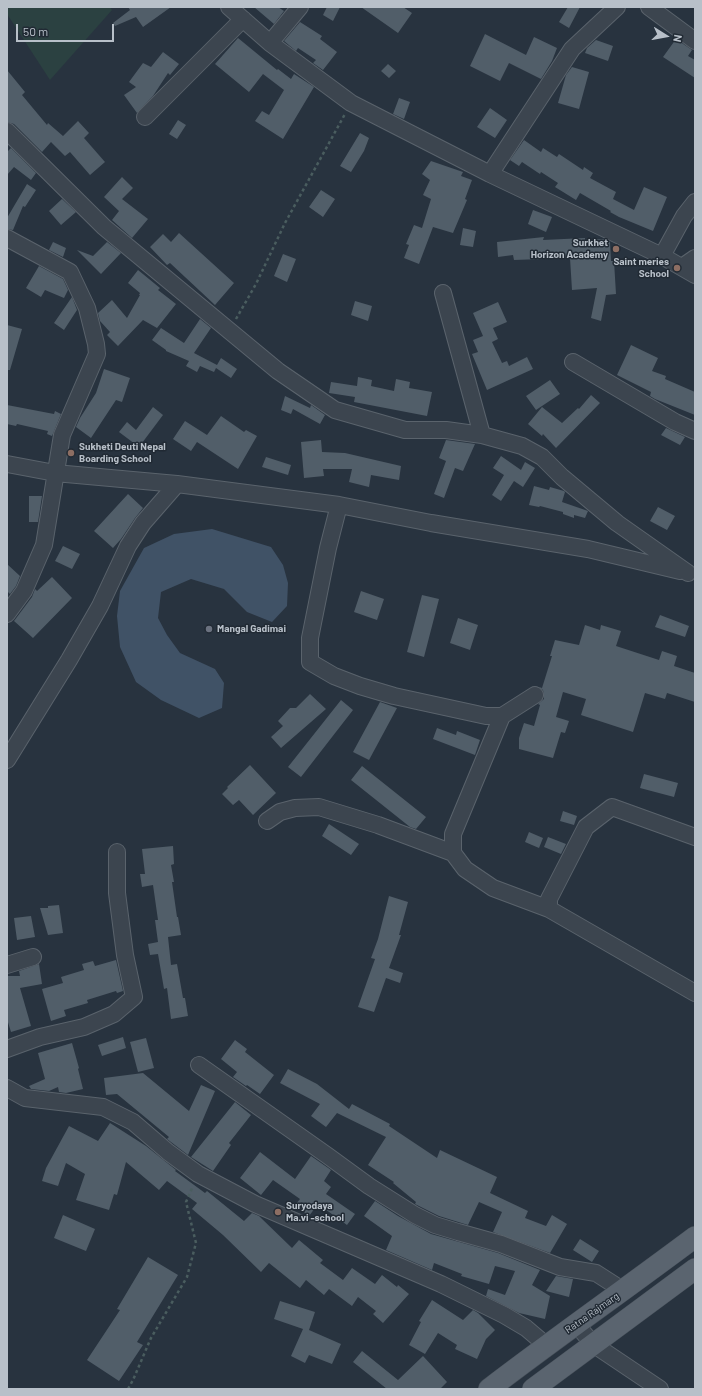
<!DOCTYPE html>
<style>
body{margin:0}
#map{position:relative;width:702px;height:1396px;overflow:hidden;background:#28333f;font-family:Barlow,sans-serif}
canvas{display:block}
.frame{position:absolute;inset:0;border:8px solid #b8c0c9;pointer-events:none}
.north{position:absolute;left:646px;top:16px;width:40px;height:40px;-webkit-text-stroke:3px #212a34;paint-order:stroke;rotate:101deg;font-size:11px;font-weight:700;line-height:16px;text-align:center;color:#b8c0c9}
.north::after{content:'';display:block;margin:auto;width:14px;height:18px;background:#b8c0c9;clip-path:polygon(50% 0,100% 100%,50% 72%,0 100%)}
.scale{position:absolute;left:16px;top:24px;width:98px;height:18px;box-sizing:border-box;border:2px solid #b8c0c9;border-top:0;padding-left:5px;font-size:12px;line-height:14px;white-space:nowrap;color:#b8c0c9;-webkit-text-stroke:3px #212a34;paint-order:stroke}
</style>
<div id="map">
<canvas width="702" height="1396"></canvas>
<div class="frame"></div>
<div class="north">N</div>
<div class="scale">50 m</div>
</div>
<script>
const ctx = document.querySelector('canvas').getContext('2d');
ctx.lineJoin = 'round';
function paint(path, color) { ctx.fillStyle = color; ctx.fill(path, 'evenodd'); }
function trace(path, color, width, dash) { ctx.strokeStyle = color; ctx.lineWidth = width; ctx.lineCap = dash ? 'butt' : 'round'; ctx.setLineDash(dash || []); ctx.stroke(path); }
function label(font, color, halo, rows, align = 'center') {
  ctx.font = font + ' Barlow,sans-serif'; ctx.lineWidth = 3; ctx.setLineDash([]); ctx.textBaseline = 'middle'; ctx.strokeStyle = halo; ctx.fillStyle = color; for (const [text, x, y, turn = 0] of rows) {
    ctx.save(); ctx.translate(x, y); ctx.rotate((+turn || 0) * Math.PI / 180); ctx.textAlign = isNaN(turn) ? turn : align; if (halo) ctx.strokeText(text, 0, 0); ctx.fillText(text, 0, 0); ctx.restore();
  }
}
const green = new Path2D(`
 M 7,7 L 110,7 L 112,10 L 50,80 L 7,14 Z`);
const water = new Path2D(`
 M 212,529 L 271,547 L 283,565 L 288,583 L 287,606 L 272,622 L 247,612 L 224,589 L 191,579 L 161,592 L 158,618 L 167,635 L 180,653 L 215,669 L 224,683 L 222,708 L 199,718 L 161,700 L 136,682 L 120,647 L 117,616 L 120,591 L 144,548 L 174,534 Z`);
const building = new Path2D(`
 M 128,7 L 171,7 L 143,27 L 136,17 L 115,26 L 113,23 L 130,10 Z
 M 254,7 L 278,7 L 284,11 L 274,24 Z
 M 327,7 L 340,7 L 333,21 L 323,15 Z
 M 361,7 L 403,7 L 412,13 L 398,33 Z
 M 568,7 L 580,7 L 569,28 L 559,22 Z
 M 300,22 L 322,36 L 320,39 L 337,52 L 323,70 L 313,63 L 316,60 L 298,48 L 296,51 L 284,41 Z
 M 485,34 L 526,55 L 534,37 L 557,48 L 552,61 L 541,79 L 509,63 L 500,81 L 470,66 Z
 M 238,38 L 277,70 L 278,69 L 291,79 L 294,74 L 314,87 L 283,139 L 255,121 L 262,111 L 269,115 L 284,90 L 263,74 L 249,92 L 215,64 Z
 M 676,39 L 692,50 L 688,56 L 695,60 L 695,78 L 663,57 Z
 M 596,40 L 613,46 L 608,61 L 585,53 L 587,48 Z
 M 163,52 L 179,64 L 170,75 L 168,73 L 153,96 L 137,113 L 124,95 L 136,87 L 129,82 L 143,63 L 151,67 Z
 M 388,64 L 396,71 L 389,78 L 381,71 Z
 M 572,67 L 589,72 L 579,109 L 558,103 L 566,75 Z
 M 7,70 L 25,92 L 22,95 L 47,125 L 48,123 L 63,136 L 78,121 L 89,133 L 84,138 L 105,162 L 90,175 L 70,152 L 65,156 L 51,142 L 42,152 L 14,124 L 7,122 Z
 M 399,98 L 410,102 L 404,119 L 393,114 Z
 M 490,108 L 507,120 L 495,138 L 477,127 Z
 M 178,120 L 186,125 L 177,139 L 169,134 Z
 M 360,133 L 369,138 L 364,151 L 351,172 L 340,166 Z
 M 524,140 L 541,152 L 543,148 L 557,157 L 559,154 L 583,170 L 584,167 L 593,173 L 590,178 L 616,192 L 613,199 L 634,210 L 644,187 L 667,197 L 653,231 L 619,217 L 610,212 L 611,211 L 580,193 L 576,200 L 555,187 L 558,183 L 541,172 L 540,174 L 522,162 L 519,166 L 510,160 Z
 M 11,148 L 36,173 L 31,180 L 14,167 L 7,175 L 7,152 Z
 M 431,161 L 463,172 L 461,176 L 472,180 L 465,199 L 467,200 L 453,233 L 433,227 L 419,264 L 404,258 L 409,245 L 406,244 L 414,225 L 422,228 L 431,199 L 423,195 L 430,180 L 422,174 Z
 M 122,177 L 133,188 L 122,199 L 148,219 L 132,238 L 112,220 L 119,211 L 104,197 Z
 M 27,184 L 36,190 L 25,207 L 23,206 L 13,230 L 7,229 L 7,218 Z
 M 321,190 L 335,199 L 323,217 L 309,207 Z
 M 62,199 L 76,212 L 61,225 L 49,211 Z
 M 533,210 L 552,217 L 546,232 L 528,224 Z
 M 463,228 L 476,231 L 473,247 L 460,245 Z
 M 179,233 L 234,283 L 215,305 L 170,263 L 167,265 L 150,247 L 163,234 L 171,242 Z
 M 544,237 L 543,240 L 585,238 L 585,240 L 605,239 L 610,242 L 611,261 L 614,261 L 616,294 L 606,295 L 601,321 L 591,318 L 597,288 L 572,290 L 570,258 L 514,260 L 513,255 L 498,257 L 497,242 Z
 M 53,242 L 66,248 L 63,257 L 49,250 Z
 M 107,242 L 121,253 L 101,274 L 77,250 L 93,256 Z
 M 283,254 L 296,259 L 287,282 L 274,276 Z
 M 39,266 L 63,279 L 68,290 L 64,298 L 45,290 L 41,297 L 26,288 Z
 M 138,270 L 160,288 L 158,290 L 176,304 L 157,328 L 143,320 L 118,346 L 107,335 L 110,332 L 100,321 L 98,313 L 112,300 L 127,318 L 140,295 L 139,295 L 140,293 L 128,283 Z
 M 72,297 L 77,310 L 64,330 L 54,323 Z
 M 355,301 L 372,306 L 368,321 L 351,315 Z
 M 498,302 L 507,322 L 493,328 L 498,339 L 492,342 L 502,363 L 507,361 L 509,366 L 527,357 L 533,369 L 487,390 L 472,354 L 478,352 L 473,340 L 483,336 L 473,313 Z
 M 200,319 L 211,328 L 194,353 L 217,365 L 221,358 L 237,369 L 231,378 L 216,368 L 214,372 L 200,366 L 197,372 L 186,366 L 189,361 L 166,351 L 166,350 L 152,340 L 161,328 L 184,343 Z
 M 7,325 L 22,329 L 10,370 L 7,370 Z
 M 631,345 L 658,358 L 652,371 L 666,376 L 665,379 L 695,392 L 695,415 L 655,399 L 650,396 L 651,392 L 617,375 Z
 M 104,369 L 130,378 L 122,402 L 116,400 L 91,438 L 76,427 L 80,418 L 96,393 Z
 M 358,377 L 372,380 L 371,386 L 394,391 L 396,379 L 410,382 L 409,388 L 432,392 L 427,416 L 354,402 L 355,397 L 329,393 L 331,382 L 357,386 Z
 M 550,380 L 560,394 L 536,410 L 526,396 Z
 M 591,395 L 600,403 L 556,448 L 543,434 L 542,436 L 528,424 L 542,407 L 562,423 L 578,408 L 579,409 Z
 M 285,396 L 310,408 L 311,405 L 325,415 L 320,424 L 293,409 L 291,414 L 281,410 Z
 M 7,405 L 54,414 L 55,411 L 61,414 L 52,436 L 47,434 L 48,431 L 17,424 L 16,426 L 7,424 Z
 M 153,407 L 163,415 L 139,447 L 119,432 L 127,422 L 136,430 Z
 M 221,416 L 244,432 L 246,430 L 257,436 L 238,469 L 197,442 L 191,451 L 173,439 L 185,421 L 207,435 Z
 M 666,428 L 685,437 L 680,445 L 661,435 Z
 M 321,440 L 322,452 L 345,453 L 401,466 L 399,480 L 371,475 L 369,487 L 349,482 L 352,469 L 323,469 L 324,476 L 304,478 L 301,442 Z
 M 446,440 L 475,444 L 463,471 L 455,468 L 444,498 L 434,494 L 446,461 L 439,458 Z
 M 501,456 L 521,470 L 525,462 L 535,468 L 523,487 L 514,481 L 501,501 L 492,495 L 504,475 L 493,468 Z
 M 266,457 L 291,465 L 288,475 L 262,467 Z
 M 534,486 L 549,490 L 550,487 L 564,491 L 565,492 L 562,502 L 588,511 L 585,518 L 574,515 L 574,518 L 563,514 L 563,512 L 540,506 L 539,507 L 529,505 Z
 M 128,494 L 143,508 L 135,518 L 121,539 L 113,548 L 94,531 Z
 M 29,496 L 42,496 L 38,522 L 29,522 Z
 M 658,507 L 675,516 L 667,530 L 650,521 Z
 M 63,546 L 80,554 L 72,569 L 55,561 Z
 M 7,564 L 20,576 L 16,586 L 10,594 L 7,591 Z
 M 52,577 L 72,598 L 33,638 L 14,621 L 32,597 L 35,589 L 37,591 Z
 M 361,591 L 384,599 L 377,620 L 354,612 Z
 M 422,595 L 439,599 L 424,657 L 407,652 Z
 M 660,615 L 689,626 L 685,637 L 655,627 Z
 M 458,618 L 478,625 L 470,650 L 450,643 Z
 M 585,625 L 600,630 L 601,625 L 621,631 L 616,646 L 659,660 L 662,651 L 677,656 L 674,666 L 695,673 L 695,702 L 667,693 L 665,699 L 645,693 L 633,732 L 581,715 L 586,699 L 563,692 L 556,717 L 569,721 L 565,733 L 561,732 L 553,758 L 519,749 L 519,738 L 524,723 L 534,726 L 540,705 L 538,704 L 544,699 L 544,695 L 543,690 L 539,687 L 542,688 L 552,656 L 550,656 L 555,640 L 579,645 Z
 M 310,694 L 326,709 L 281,748 L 271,737 L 283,726 L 278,721 L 290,708 L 296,708 Z
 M 341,700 L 353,710 L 301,777 L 288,767 Z
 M 380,702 L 397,708 L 369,760 L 353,752 Z
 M 437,728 L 456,735 L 457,731 L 480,740 L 475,755 L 433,739 Z
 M 250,765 L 276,793 L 253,815 L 239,800 L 233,805 L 222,794 L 228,788 L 227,787 Z
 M 362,766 L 426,817 L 416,829 L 410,827 L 351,780 Z
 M 644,774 L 678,783 L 674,797 L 640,788 Z
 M 563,811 L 577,816 L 574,825 L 560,821 Z
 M 329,824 L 359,844 L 351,855 L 322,836 Z
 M 529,832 L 543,838 L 539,848 L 525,842 Z
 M 548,837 L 566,844 L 561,854 L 544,847 Z
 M 173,846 L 174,864 L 171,865 L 174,882 L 172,882 L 177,917 L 178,917 L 181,935 L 168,937 L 171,965 L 177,964 L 183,998 L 185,998 L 188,1016 L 171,1019 L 167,988 L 164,989 L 158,954 L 150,955 L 148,944 L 158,942 L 155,920 L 158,920 L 153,885 L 142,887 L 140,874 L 145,874 L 142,849 Z
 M 389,896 L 408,902 L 399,935 L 401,935 L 389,968 L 403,973 L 400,983 L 386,978 L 374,1012 L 358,1007 L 375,959 L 371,958 L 378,939 Z
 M 59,905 L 63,933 L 48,935 L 40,908 L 48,908 L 48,906 Z
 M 31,916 L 35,937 L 17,940 L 14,918 Z
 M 116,960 L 123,991 L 117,993 L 116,991 L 87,1000 L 88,1003 L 64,1010 L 66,1016 L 51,1021 L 42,989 L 63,983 L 61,977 L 84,970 L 82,964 L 93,961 L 95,966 Z
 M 39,964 L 42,984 L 20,988 L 31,1026 L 11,1032 L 7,1019 L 7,976 L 20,976 L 19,971 Z
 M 123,1037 L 126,1048 L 102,1056 L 98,1045 Z
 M 146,1038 L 154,1068 L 138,1072 L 130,1042 Z
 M 235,1040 L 247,1049 L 245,1052 L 274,1075 L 260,1094 L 247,1085 L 246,1086 L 233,1077 L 237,1072 L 221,1059 Z
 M 72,1043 L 79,1068 L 78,1069 L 83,1089 L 66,1093 L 59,1092 L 58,1087 L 49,1091 L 31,1089 L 29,1086 L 45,1079 L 38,1053 Z
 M 288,1069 L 317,1084 L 349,1109 L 352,1104 L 390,1124 L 389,1126 L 437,1158 L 440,1150 L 497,1177 L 490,1193 L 528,1211 L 525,1218 L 546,1226 L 552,1215 L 567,1224 L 550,1253 L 493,1232 L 502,1212 L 479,1202 L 468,1225 L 439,1216 L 415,1204 L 416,1202 L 393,1183 L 394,1182 L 368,1165 L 386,1137 L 337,1113 L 326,1127 L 311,1116 L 320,1104 L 280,1083 Z
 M 143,1073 L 189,1111 L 201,1085 L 215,1091 L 188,1155 L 167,1139 L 169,1137 L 117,1094 L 106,1095 L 104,1078 Z
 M 235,1102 L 251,1115 L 229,1143 L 231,1145 L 213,1171 L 191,1157 Z
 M 110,1123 L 146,1146 L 176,1170 L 175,1171 L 205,1193 L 207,1191 L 244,1221 L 252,1213 L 259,1216 L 292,1248 L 299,1240 L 323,1260 L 320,1263 L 343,1280 L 352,1268 L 375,1284 L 382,1275 L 397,1287 L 398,1285 L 409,1294 L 383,1323 L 373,1314 L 376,1311 L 358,1297 L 352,1306 L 329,1289 L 324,1295 L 306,1280 L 300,1288 L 269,1263 L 261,1272 L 223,1235 L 192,1209 L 197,1203 L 167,1181 L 159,1190 L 126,1162 L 117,1195 L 114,1194 L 109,1210 L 76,1200 L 85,1174 L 66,1163 L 58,1186 L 42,1181 L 46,1168 L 69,1126 L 98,1141 Z
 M 260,1152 L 295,1179 L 311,1156 L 331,1170 L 324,1181 L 331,1187 L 326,1194 L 355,1214 L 347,1225 L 318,1204 L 309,1216 L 295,1205 L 300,1199 L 273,1180 L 261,1195 L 240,1178 Z
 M 375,1201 L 398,1216 L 431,1234 L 498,1253 L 540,1270 L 532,1285 L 550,1296 L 545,1319 L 519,1313 L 486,1296 L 488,1289 L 505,1295 L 515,1271 L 495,1266 L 489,1284 L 461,1276 L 462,1274 L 434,1263 L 432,1270 L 386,1250 L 392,1236 L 364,1216 Z
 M 63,1215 L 95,1229 L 86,1251 L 54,1238 Z
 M 580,1239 L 599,1251 L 592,1262 L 573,1250 Z
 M 148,1257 L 178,1275 L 137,1342 L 143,1345 L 119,1381 L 87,1360 L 120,1310 L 117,1309 Z
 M 556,1276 L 573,1279 L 569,1297 L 546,1291 Z
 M 432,1300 L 463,1320 L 473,1310 L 478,1313 L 495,1330 L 486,1339 L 477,1359 L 455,1349 L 457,1345 L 438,1333 L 425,1354 L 409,1345 L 421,1322 L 419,1321 Z
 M 280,1301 L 315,1312 L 309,1330 L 341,1344 L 332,1364 L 309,1355 L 305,1363 L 291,1356 L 303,1329 L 274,1319 Z
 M 362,1351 L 398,1380 L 423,1356 L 447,1382 L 440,1389 L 387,1389 L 353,1362 Z`);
const path = new Path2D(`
 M 236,319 L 256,284 L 285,223 L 345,114
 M 128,1389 L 133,1380 L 151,1338 L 187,1277 L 196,1243 L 186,1202 L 193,1186`);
const minor = new Path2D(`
 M 229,7 L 270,43 L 351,103 L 490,174 L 662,256 L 695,275
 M 649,7 L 695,41
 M 270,43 L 300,7
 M 145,117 L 243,19
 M 7,131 L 104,227 L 278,371 L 335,410 L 405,430 L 446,430 L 482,435 L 522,446 L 542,457 L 562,477 L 617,523 L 688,573
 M 490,174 L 572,49 L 617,7
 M 7,238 L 70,272 L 87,308 L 96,344 L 97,354 L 62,435 L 44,545 L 24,591 L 7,614
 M 662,256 L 684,216 L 695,202
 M 682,267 L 695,258
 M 443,293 L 482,435
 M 573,362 L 675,422 L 695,431
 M 7,464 L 55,473 L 177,484 L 339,505 L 431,523 L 588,549 L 680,571
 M 339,505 L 328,548 L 310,638 L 310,662 L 334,676 L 360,686 L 394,696 L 486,716 L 502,716
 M 7,760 L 69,660 L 100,606 L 128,546 L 143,523 L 177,484
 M 267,821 L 280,812 L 295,808 L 319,807 L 378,825 L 453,853 L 465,869 L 493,888 L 549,909 L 695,993
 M 453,853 L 453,834 L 502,716 L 535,695
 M 549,909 L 549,899 L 586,827 L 612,807 L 695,837
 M 7,965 L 33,957
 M 7,1049 L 40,1037 L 84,1027 L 114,1014 L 134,997 L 125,955 L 117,893 L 117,852
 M 199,1065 L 328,1156 L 369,1186 L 415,1215 L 435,1225 L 458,1232 L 501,1244 L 560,1267 L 596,1273 L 624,1291
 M 7,1088 L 25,1098 L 103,1107 L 133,1122 L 168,1152 L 198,1174 L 255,1204 L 441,1284 L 504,1315 L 526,1328 L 546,1345
 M 576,1324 L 593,1344 L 660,1389`);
const major = new Path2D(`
 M 489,1389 C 557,1337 627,1288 695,1237
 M 533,1389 L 695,1269`);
const markers = [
 [616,249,4,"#8d6e63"],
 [677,268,4,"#8d6e63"],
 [71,453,4,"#8d6e63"],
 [209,629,4,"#6b7280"],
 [278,1212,4,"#8d6e63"]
];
const poiNames = [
 ["Surkhet",608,243,"right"],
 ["Horizon Academy",608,255,"right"],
 ["Saint meries",669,262,"right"],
 ["School",669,274,"right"],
 ["Sukheti Deuti Nepal",79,447],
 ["Boarding School",79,459],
 ["Mangal Gadimai",217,629],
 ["Suryodaya",286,1206],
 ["Ma.vi -school",286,1218]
];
const streetNames = [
 ["Ratna Rajmarg",592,1313,-35]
];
paint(green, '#2b4141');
paint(water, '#405266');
paint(building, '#515e69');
trace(minor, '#5a636c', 18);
trace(major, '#454e58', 22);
trace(path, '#4a5d5f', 2.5, [3, 3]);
trace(minor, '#3c454f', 16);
trace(major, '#5a646f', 21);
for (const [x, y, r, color] of markers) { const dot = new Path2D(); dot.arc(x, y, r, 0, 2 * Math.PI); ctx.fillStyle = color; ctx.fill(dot); trace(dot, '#212a34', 1.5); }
label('bold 10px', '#b8c0c9', '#212a34', poiNames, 'left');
label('10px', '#b8c0c9', '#212a34', streetNames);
</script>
